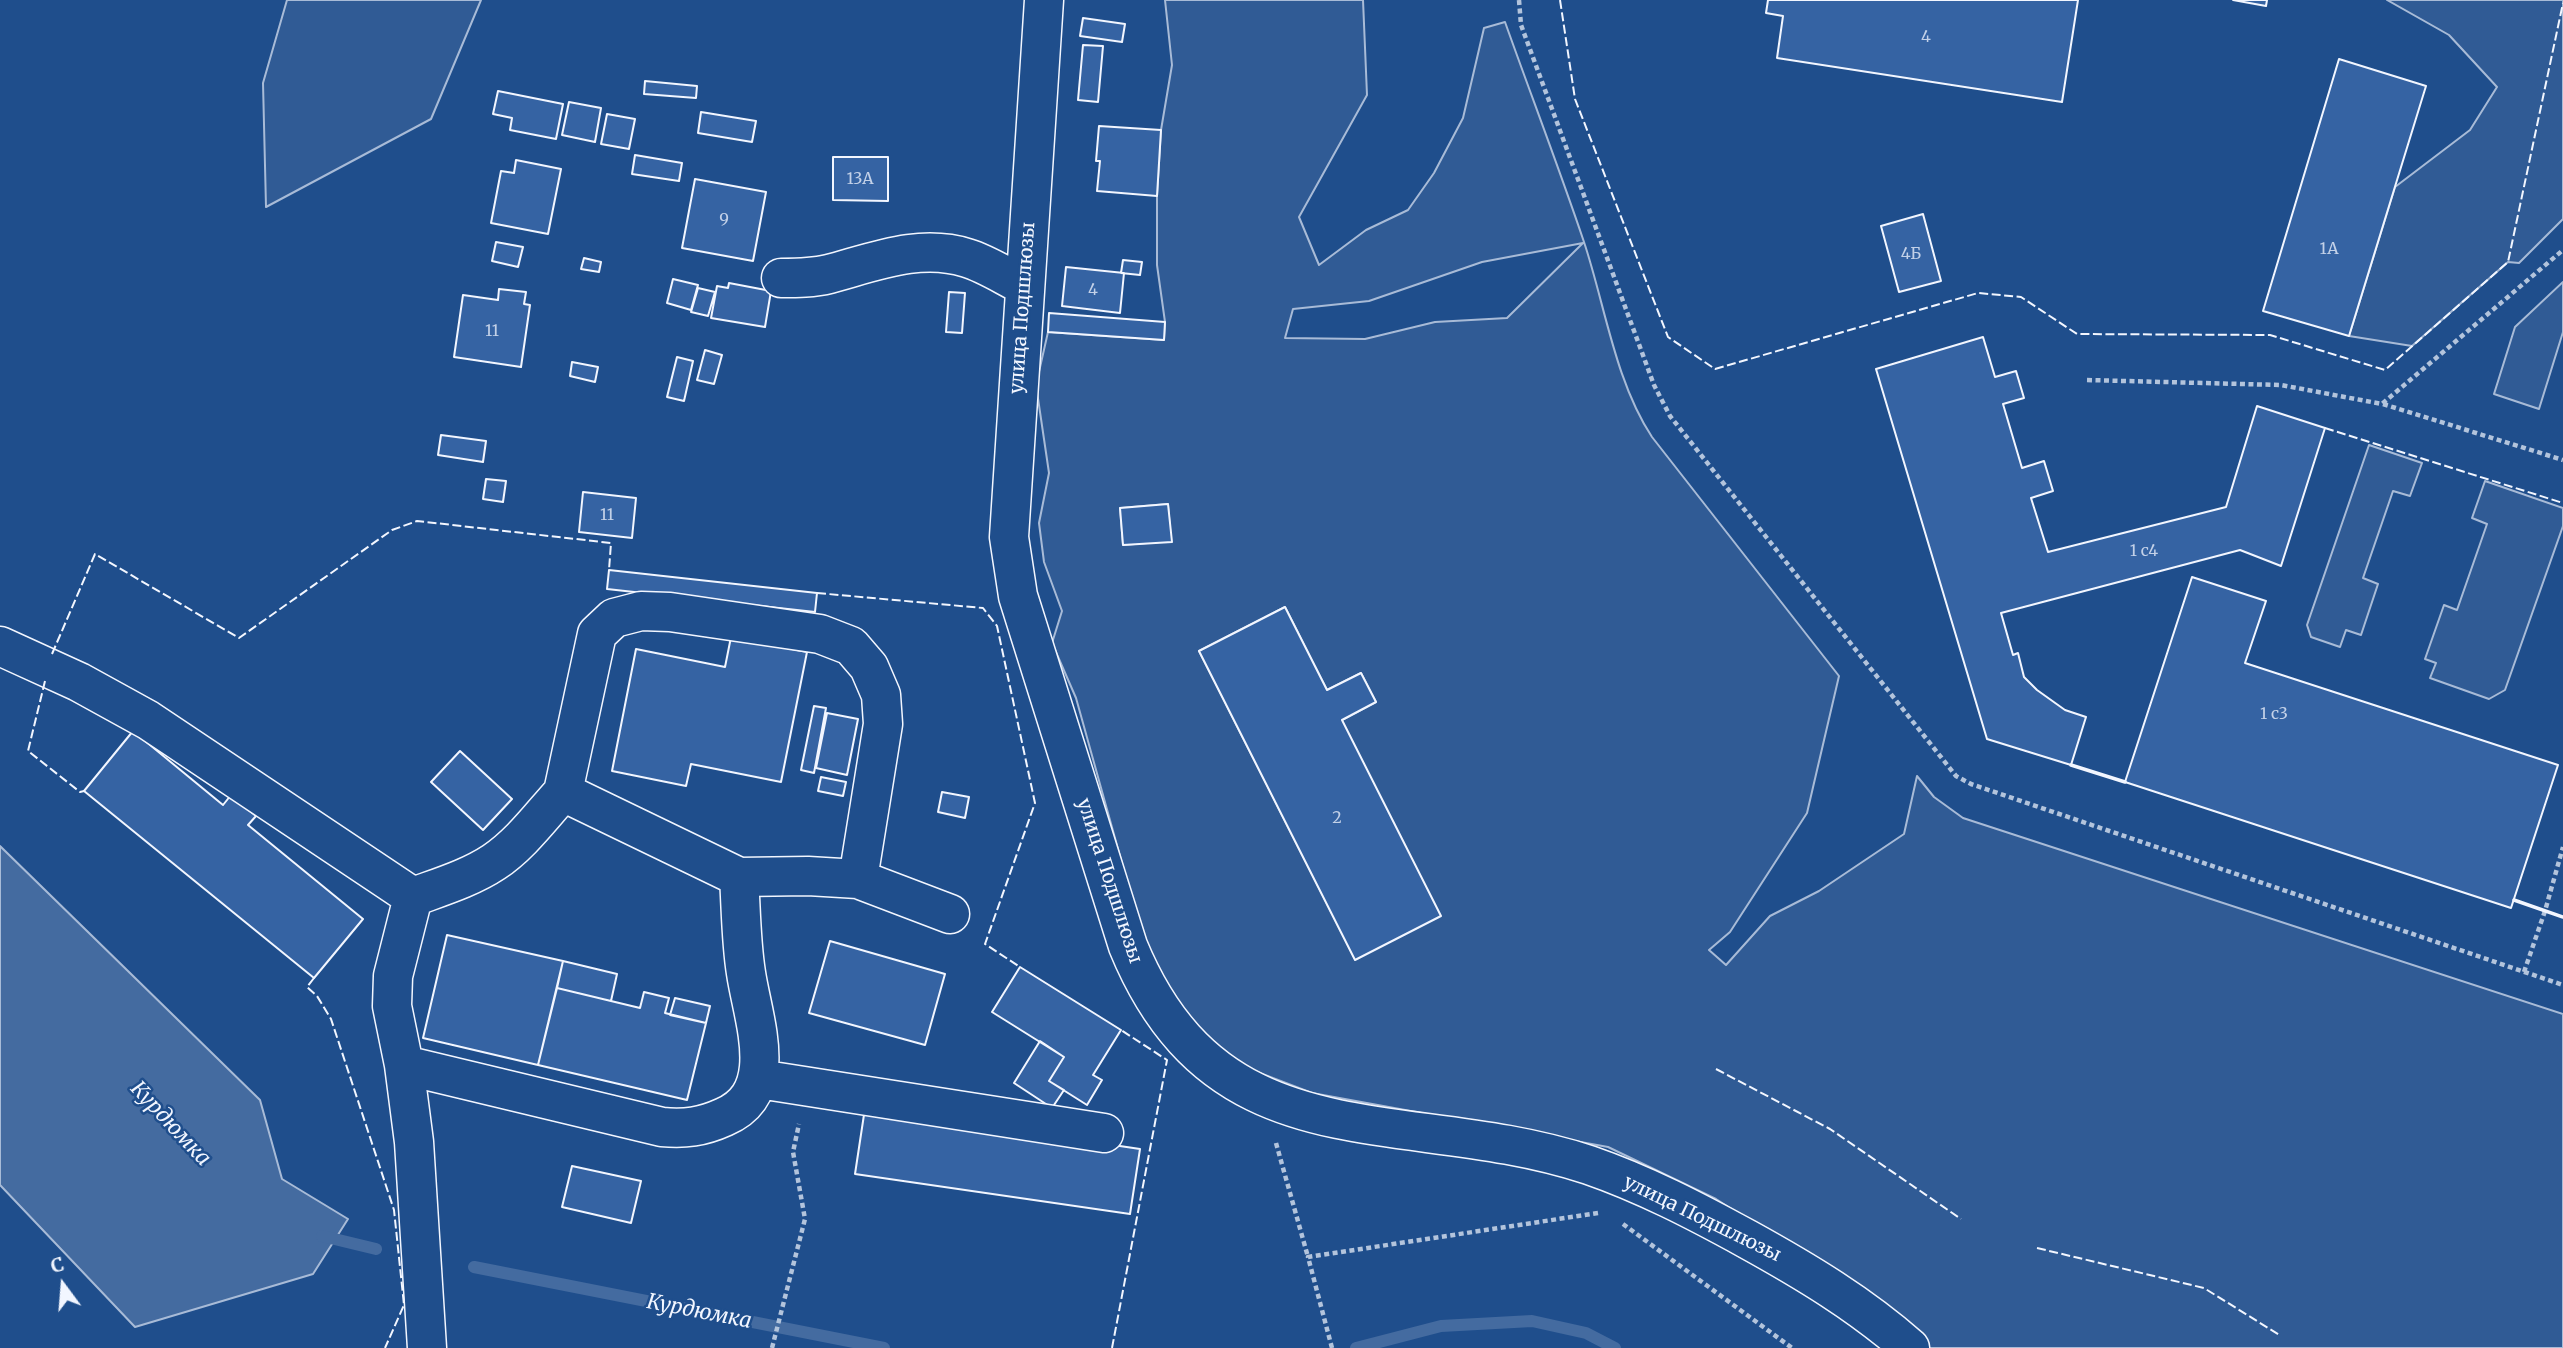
<!DOCTYPE html>
<meta charset="utf-8">
<style>
body{margin:0}
#map{position:relative;width:2563px;height:1348px;overflow:hidden;background:#1f4e8c;font-family:Merriweather,serif}
canvas{display:block}
.north{position:absolute;left:28px;top:1250px;width:70px;height:70px;-webkit-text-stroke:5px #1f4e8c;paint-order:stroke;rotate:344deg;font-size:19px;font-weight:700;line-height:28px;text-align:center;color:#f2f6ff}
.north::after{content:'';display:block;margin:auto;width:24px;height:32px;background:#f2f6ff;clip-path:polygon(50% 0,100% 100%,50% 72%,0 100%)}
</style>
<div id="map">
<canvas width="2563" height="1348"></canvas>
<div class="north">С</div>
</div>
<script>
const ctx = document.querySelector('canvas').getContext('2d');
ctx.lineJoin = 'round';
function paint(path, color) { ctx.fillStyle = color; ctx.fill(path, 'evenodd'); }
function trace(path, color, width, dash) { ctx.strokeStyle = color; ctx.lineWidth = width; ctx.lineCap = dash ? 'butt' : 'round'; ctx.setLineDash(dash || []); ctx.stroke(path); }
function label(font, color, halo, rows, align = 'center') {
  ctx.font = font + ' Merriweather,serif'; ctx.lineWidth = 5; ctx.setLineDash([]); ctx.textBaseline = 'middle'; ctx.strokeStyle = halo; ctx.fillStyle = color; for (const [text, x, y, turn = 0] of rows) {
    ctx.save(); ctx.translate(x, y); ctx.rotate((+turn || 0) * Math.PI / 180); ctx.textAlign = isNaN(turn) ? turn : align; if (halo) ctx.strokeText(text, 0, 0); ctx.fillText(text, 0, 0); ctx.restore();
  }
}
const green = new Path2D(`
 M 287,0 L 481,0 L 431,119 L 266,207 L 263,83 Z
 M 1165,0 L 1363,0 L 1367,95 L 1299,217 L 1319,265 L 1366,230 L 1408,210 L 1434,173 L 1463,118 L 1484,28 L 1505,22 C 1531,95 1559,168 1584,242 C 1605,305 1615,381 1652,437 L 1839,676 L 1807,813 L 1730,932 L 1709,950 L 1726,965 L 1770,916 L 1819,891 L 1904,834 L 1917,776 L 1934,797 L 1963,818 L 2563,1014 L 2563,1348 L 1924,1348 L 1838,1277 L 1716,1199 L 1608,1147 L 1312,1093 L 1252,1070 L 1213,1045 L 1175,1003 L 1145,946 L 1076,698 L 1052,643 L 1062,611 L 1044,562 L 1039,523 L 1049,473 L 1036,385 L 1048,332 L 1164,340 L 1165,322 L 1157,265 L 1157,196 L 1161,130 L 1172,65 ZM 1583,243 L 1507,318 L 1435,322 L 1365,339 L 1285,338 L 1293,309 L 1369,301 L 1482,262 ZM 1168,504 L 1171,541 L 1123,545 L 1120,508 ZM 1285,607 L 1327,690 L 1361,673 L 1376,702 L 1342,720 L 1355,959 L 1199,651 Z
 M 2387,0 L 2563,0 L 2563,219 L 2519,263 L 2508,262 L 2412,346 L 2349,336 L 2395,187 L 2470,130 L 2497,87 L 2449,35 Z
 M 2563,282 L 2563,332 L 2539,409 L 2494,394 L 2515,327 Z
 M 2369,445 L 2422,463 L 2410,496 L 2393,491 L 2363,578 L 2378,584 L 2361,635 L 2346,630 L 2340,647 L 2311,637 L 2307,625 Z
 M 2485,481 L 2563,508 L 2563,526 L 2505,690 L 2489,699 L 2430,678 L 2436,663 L 2425,659 L 2444,605 L 2457,610 L 2487,524 L 2472,518 Z`);
const water = new Path2D(`
 M 0,846 L 260,1100 L 282,1179 L 348,1219 L 313,1274 L 135,1327 L 0,1185 Z`);
const stream = new Path2D(`
 M 322,1236 L 376,1249
 M 474,1267 L 884,1348
 M 1356,1348 L 1441,1326 L 1532,1321 L 1586,1333 L 1615,1348`);
const building = new Path2D(`
 M 1768,0 L 2078,0 L 2062,102 L 1777,58 L 1783,16 L 1766,13 Z
 M 2233,0 L 2267,0 L 2266,6 Z
 M 1083,18 L 1125,24 L 1122,42 L 1080,36 Z
 M 1083,45 L 1103,46 L 1098,102 L 1078,100 Z
 M 2339,59 L 2426,86 L 2349,336 L 2263,311 Z
 M 645,81 L 697,86 L 696,98 L 644,94 Z
 M 498,91 L 563,104 L 556,139 L 510,130 L 512,118 L 493,114 Z
 M 569,102 L 601,108 L 595,142 L 562,135 Z
 M 701,112 L 756,121 L 752,142 L 698,133 Z
 M 607,114 L 635,119 L 629,149 L 601,144 Z
 M 1099,126 L 1161,130 L 1157,196 L 1097,191 L 1100,161 L 1096,161 Z
 M 635,155 L 682,163 L 679,181 L 632,174 Z
 M 833,157 L 888,157 L 888,201 L 833,200 Z
 M 516,160 L 561,169 L 548,234 L 491,223 L 501,171 L 514,173 Z
 M 695,179 L 766,192 L 753,261 L 682,248 Z
 M 1923,214 L 1941,281 L 1899,292 L 1881,226 Z
 M 496,242 L 523,247 L 518,267 L 492,261 Z
 M 584,258 L 601,262 L 599,272 L 581,269 Z
 M 1123,260 L 1142,262 L 1140,275 L 1121,273 Z
 M 1066,267 L 1124,273 L 1120,313 L 1062,306 Z
 M 673,279 L 698,285 L 691,310 L 667,303 Z
 M 729,283 L 771,291 L 765,327 L 711,318 L 717,286 L 728,288 Z
 M 698,288 L 715,292 L 708,316 L 691,312 Z
 M 499,289 L 526,292 L 524,304 L 530,305 L 521,367 L 454,357 L 463,295 L 498,300 Z
 M 949,292 L 965,293 L 962,333 L 946,332 Z
 M 1049,313 L 1165,322 L 1164,340 L 1048,332 Z
 M 1983,337 L 1995,377 L 2016,371 L 2024,398 L 2003,404 L 2022,468 L 2044,461 L 2053,491 L 2031,498 L 2048,552 L 2226,507 L 2257,406 L 2325,428 L 2281,566 L 2240,550 L 2001,613 L 2013,655 L 2018,653 L 2024,677 L 2037,690 L 2065,710 L 2086,717 L 2071,765 L 1987,739 L 1876,369 Z
 M 705,350 L 722,355 L 714,384 L 697,380 Z
 M 677,357 L 693,361 L 684,401 L 667,397 Z
 M 572,362 L 598,367 L 595,382 L 570,376 Z
 M 441,435 L 486,441 L 483,462 L 438,455 Z
 M 486,479 L 506,481 L 503,502 L 483,499 Z
 M 583,492 L 636,498 L 632,538 L 579,532 Z
 M 1168,504 L 1172,542 L 1123,545 L 1120,508 Z
 M 609,570 L 817,593 L 815,612 L 607,589 Z
 M 2192,577 L 2266,601 L 2245,663 L 2558,765 L 2511,908 L 2125,782 Z
 M 1285,607 L 1327,690 L 1361,673 L 1376,702 L 1342,720 L 1441,916 L 1355,960 L 1199,651 Z
 M 731,637 L 807,652 L 781,782 L 691,764 L 686,786 L 612,771 L 636,649 L 725,667 Z
 M 814,706 L 826,708 L 814,773 L 801,770 Z
 M 827,713 L 858,719 L 847,775 L 816,768 Z
 M 133,731 L 223,805 L 231,795 L 256,816 L 248,825 L 363,919 L 314,978 L 84,791 Z
 M 460,751 L 512,799 L 483,830 L 431,782 Z
 M 821,777 L 846,782 L 843,796 L 818,791 Z
 M 942,792 L 969,797 L 965,818 L 938,812 Z
 M 447,935 L 563,961 L 538,1065 L 423,1038 Z
 M 830,941 L 945,974 L 925,1045 L 809,1013 Z
 M 563,961 L 617,974 L 611,1001 L 557,988 Z
 M 1020,967 L 1121,1030 L 1093,1075 L 1102,1080 L 1087,1105 L 1049,1081 L 1064,1057 L 992,1012 Z
 M 557,988 L 640,1008 L 644,992 L 669,998 L 665,1013 L 706,1023 L 687,1100 L 538,1065 Z
 M 675,998 L 710,1006 L 706,1023 L 670,1015 Z
 M 1040,1041 L 1064,1057 L 1049,1081 L 1064,1090 L 1052,1108 L 1014,1083 Z
 M 865,1108 L 1140,1149 L 1130,1214 L 855,1174 Z
 M 572,1166 L 641,1181 L 631,1223 L 562,1207 Z`);
const path = new Path2D(`
 M 1519,0 L 1521,25 L 1654,385 L 1670,416 L 1956,776 L 1971,784 L 2563,985
 M 2087,380 L 2281,385 L 2382,404 L 2563,250
 M 2383,404 L 2563,460
 M 2524,972 L 2545,911 L 2563,847
 M 1276,1143 L 1308,1257
 M 1623,1224 L 1792,1348
 M 772,1348 L 805,1219 L 793,1152 L 799,1124
 M 1332,1348 L 1308,1257 L 1598,1213`);
const minor = new Path2D(`
 M 1044,0 L 1009,537 L 1018,596 L 1128,946 C 1219,1168 1405,1104 1589,1165 C 1644,1184 1696,1211 1747,1239 C 1805,1271 1860,1304 1910,1348
 M 781,278 C 797,278 813,278 829,274 C 874,262 920,243 967,258 C 987,264 1006,277 1025,286
 M 0,646 L 79,682 L 148,720 L 413,897 L 393,976 L 392,1006 L 404,1065 L 414,1142 L 427,1348
 M 563,792 L 597,634 L 614,618 L 641,611 L 670,612 L 820,634 L 851,646 L 869,667 L 881,695 L 883,724 L 858,879 L 808,876 L 739,877
 M 858,879 L 950,914
 M 404,1065 L 662,1127 C 685,1129 702,1127 724,1117 C 782,1092 753,1020 746,973 C 741,942 741,909 739,877 L 563,792 C 541,816 521,844 494,862 C 470,878 440,887 413,897
 M 759,1079 L 1104,1133`);
const fence = new Path2D(`
 M 1560,0 L 1575,99 L 1668,337 L 1715,369 L 1978,293 L 2021,297 L 2077,334 L 2270,335 L 2385,370 L 2508,262 L 2563,3
 M 2325,428 L 2563,503
 M 817,593 L 983,608 L 997,626 L 1035,803 L 985,944 L 1020,967
 M 52,654 L 95,554 L 239,638 L 392,530 L 417,521 L 611,543 L 609,570
 M 45,681 L 28,751 L 80,792 L 84,791
 M 314,978 L 307,987 L 317,996 L 331,1019 L 394,1210 L 404,1305 L 385,1348
 M 1716,1069 L 1830,1129 L 1961,1219
 M 2037,1248 L 2204,1288 L 2281,1336
 M 1112,1348 L 1167,1060 L 1121,1030`);
const wall = new Path2D(`
 M 2071,765 L 2125,782
 M 2514,900 L 2563,917`);
const numberNames = [
 ["4",1926,37],
 ["13А",860,179],
 ["9",724,220],
 ["1А",2329,249],
 ["4Б",1911,254],
 ["4",1093,290],
 ["11",492,331],
 ["11",607,515],
 ["1 с4",2144,551],
 ["1 с3",2274,714],
 ["2",1337,818]
];
const streetNames = [
 ["улица Подшлюзы",1023,308,-86],
 ["улица Подшлюзы",1109,881,72],
 ["улица Подшлюзы",1702,1219,26]
];
const waterNames = [
 ["Курдюмка",170,1124,47],
 ["Курдюмка",699,1312,11]
];
paint(green, '#305b95');
trace(green, '#a8bbd7', 2);
paint(water, '#446ba0');
trace(water, '#a8bbd7', 2);
trace(stream, '#446ba0', 12);
paint(building, '#3563a3');
trace(building, '#f2f6ff', 2);
trace(minor, '#f2f6ff', 41);
trace(path, '#b3c4dc', 4.5, [5, 3.5]);
trace(minor, '#1f4e8c', 38);
trace(fence, '#f2f6ff', 2, [9, 3.5]);
trace(wall, '#f2f6ff', 3.5);
label('16px', '#c3d1e8', null, numberNames);
label('19px', '#f2f6ff', '#1f4e8c', streetNames);
label('italic 21px', '#f2f6ff', '#1f4e8c', waterNames);
</script>
